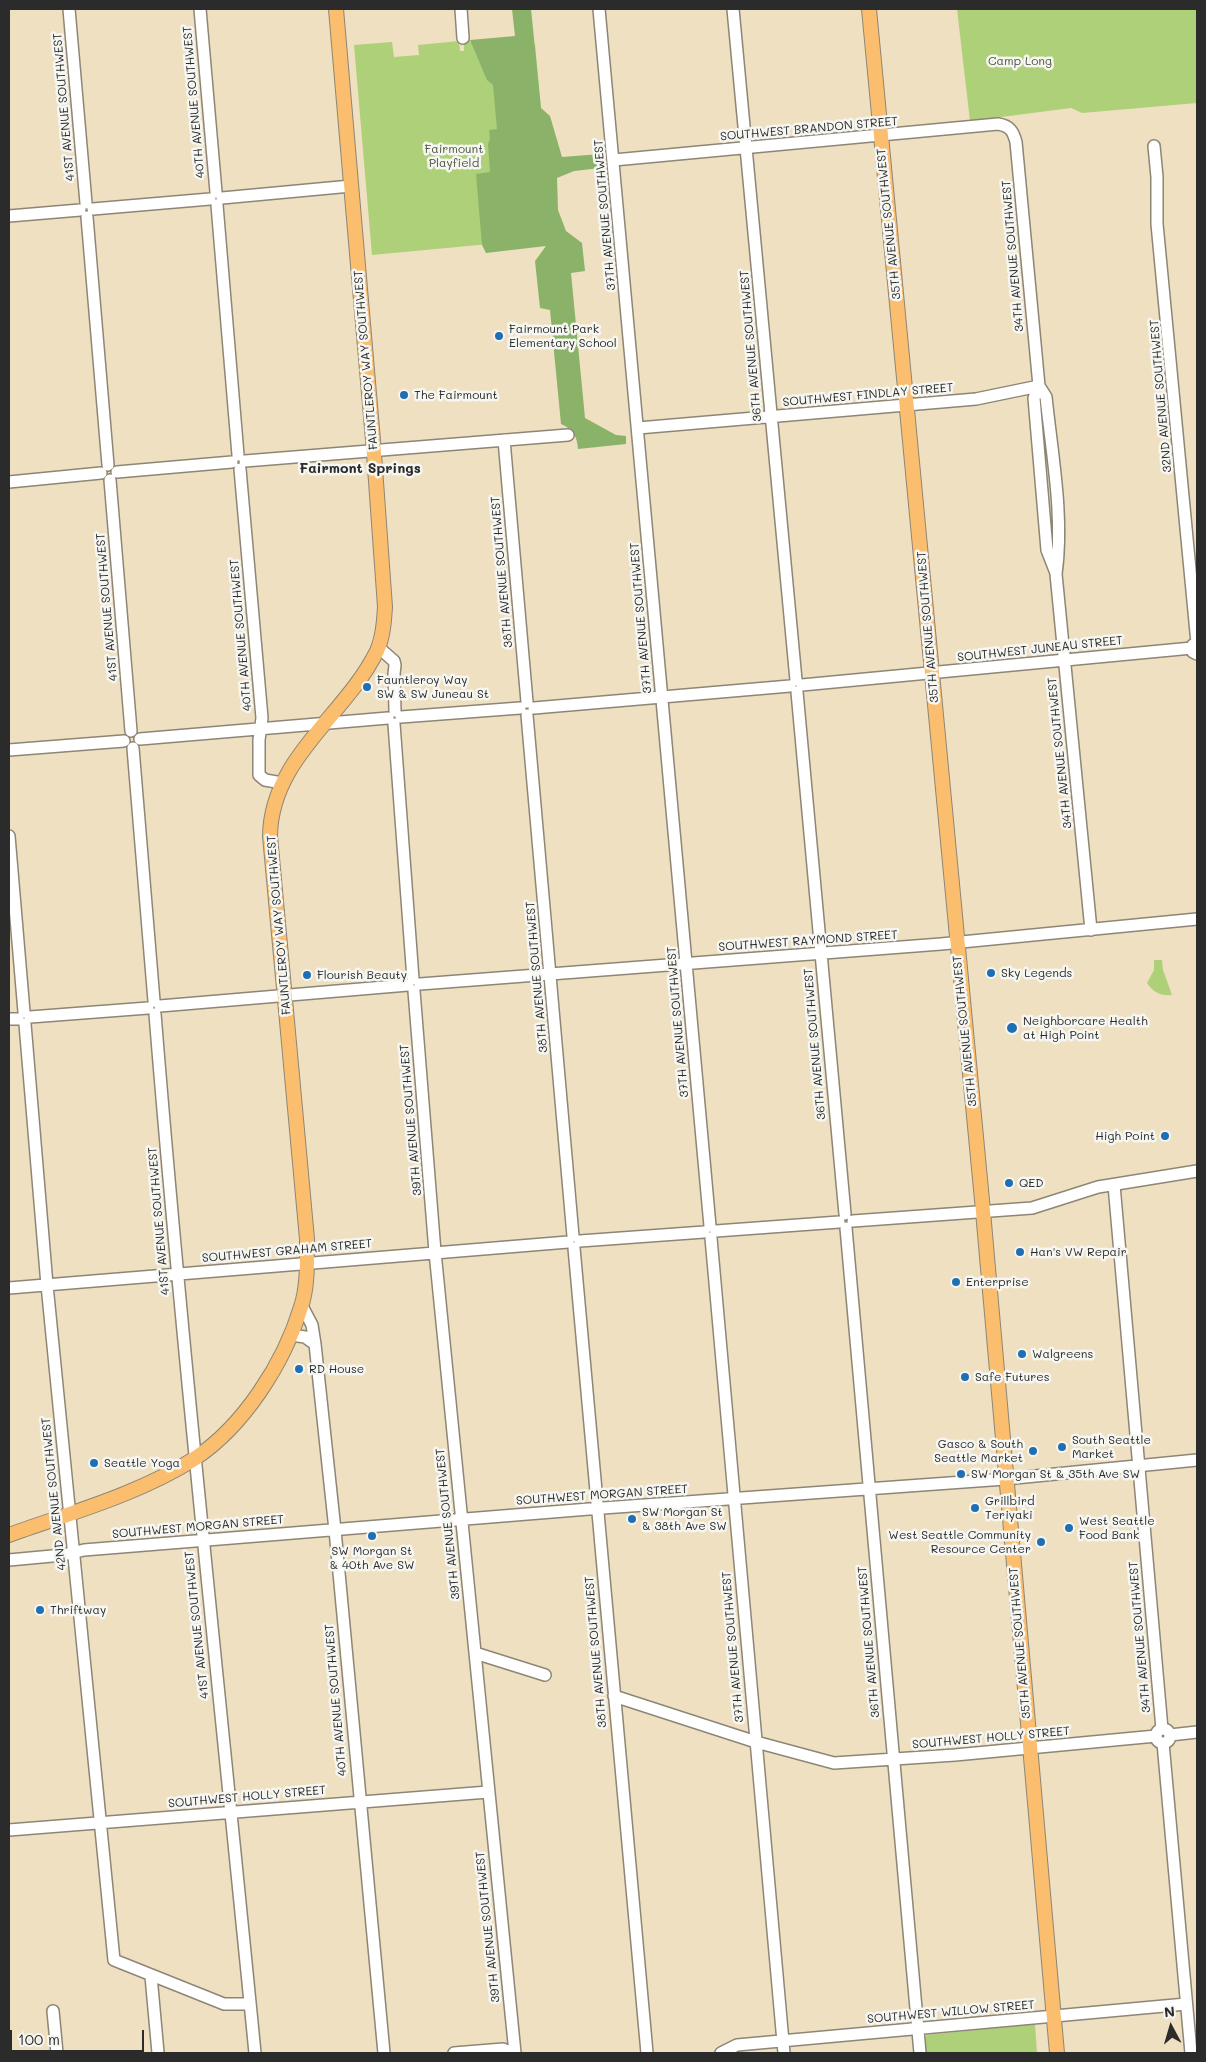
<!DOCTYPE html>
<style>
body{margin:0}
#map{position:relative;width:1206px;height:2062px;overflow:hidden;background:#efe0c1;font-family:Mali,sans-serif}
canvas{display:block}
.frame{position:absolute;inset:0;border:10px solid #2b2b2b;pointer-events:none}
.north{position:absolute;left:1146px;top:2002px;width:50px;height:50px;-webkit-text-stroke:4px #f6f6f2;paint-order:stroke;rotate:354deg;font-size:14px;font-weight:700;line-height:20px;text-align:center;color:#2b2b2b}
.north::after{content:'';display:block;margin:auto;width:18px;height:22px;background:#2b2b2b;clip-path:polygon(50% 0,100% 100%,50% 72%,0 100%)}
.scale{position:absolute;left:10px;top:2030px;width:134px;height:22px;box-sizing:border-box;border:2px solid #2b2b2b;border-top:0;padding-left:6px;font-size:15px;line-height:18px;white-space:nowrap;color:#2b2b2b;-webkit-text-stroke:4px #f6f6f2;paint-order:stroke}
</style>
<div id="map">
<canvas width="1206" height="2062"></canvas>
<div class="frame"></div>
<div class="north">N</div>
<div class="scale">100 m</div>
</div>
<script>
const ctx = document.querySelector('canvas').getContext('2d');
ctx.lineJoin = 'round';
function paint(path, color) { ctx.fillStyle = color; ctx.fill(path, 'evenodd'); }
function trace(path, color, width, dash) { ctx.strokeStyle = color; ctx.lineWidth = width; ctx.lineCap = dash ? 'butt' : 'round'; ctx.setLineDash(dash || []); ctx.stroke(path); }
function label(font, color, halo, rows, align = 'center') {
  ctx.font = font + ' Mali,sans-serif'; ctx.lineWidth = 5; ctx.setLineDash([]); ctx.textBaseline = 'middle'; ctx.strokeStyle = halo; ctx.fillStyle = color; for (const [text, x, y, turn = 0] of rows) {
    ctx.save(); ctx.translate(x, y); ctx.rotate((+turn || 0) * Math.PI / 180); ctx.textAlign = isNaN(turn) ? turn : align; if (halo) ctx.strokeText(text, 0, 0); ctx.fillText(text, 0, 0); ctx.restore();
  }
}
const green = new Path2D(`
 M 957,9 L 1197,9 L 1197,103 L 1082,113 L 1071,108 L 970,121 Z
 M 464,40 L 470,40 L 475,50 L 535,44 L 553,238 L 372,255 L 354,45 L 392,42 L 394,57 L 419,55 L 418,45 L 459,41 L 460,51 L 464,51 Z
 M 1154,960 L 1162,960 L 1163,970 L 1172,995 C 1160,996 1153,992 1147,983 L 1154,970 Z
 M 1035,2024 L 1037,2053 L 926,2053 L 925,2038 L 927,2035 Z`);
const forest = new Path2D(`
 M 512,9 L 531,9 L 541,108 L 550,116 L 562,157 L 600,154 L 601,168 L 574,171 L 557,178 L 558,210 L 566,231 L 582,243 L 585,271 L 571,273 L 585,418 L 616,435 L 626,436 L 626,444 L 578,449 C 577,436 573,429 561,424 L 550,310 L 540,308 L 535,261 L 546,246 L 486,253 L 482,245 L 476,174 L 490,172 L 488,144 L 490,139 L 489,130 L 497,129 L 493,85 L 487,80 L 470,40 L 515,36 Z`);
const minor = new Path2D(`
 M 69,9 L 86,203
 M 200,9 L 216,192
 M 461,9 L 463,38
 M 599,9 L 710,1226
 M 733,9 L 796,680
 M 1154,146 L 1157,177 L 1157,224 L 1197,643 L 1193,645 L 1193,652 L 1197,654
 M 614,160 L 998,124 C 1010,126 1013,131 1016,142 L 1039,386 L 1046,397 C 1052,455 1064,516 1056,574 L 1091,930
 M 222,198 L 351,186
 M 217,205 L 238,455
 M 93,209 L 210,199
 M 9,216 L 80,210
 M 87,217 L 108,465
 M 1039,386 L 1034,398 L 1047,550 L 1056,573
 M 638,428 L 976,399 L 1039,386
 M 504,440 L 527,702
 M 245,461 L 568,435
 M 240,469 L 262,718 L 259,740 L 259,775 L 265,780 L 282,783
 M 117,472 L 232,462
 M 110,480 L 131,731
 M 9,482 L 101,473
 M 378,647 L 394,661 L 395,665 L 394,674 L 395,711
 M 802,685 L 1192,648
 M 797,692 L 845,1214
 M 534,708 L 790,686
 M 527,715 L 573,1236
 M 401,717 L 520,708
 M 394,724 L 413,979
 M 140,739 L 388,718
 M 133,748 L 154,1001
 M 9,750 L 124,741
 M 9,836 L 24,1012
 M 420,984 L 941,944 L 1197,919
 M 414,991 L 435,1252 L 515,2053
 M 160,1006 L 408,985
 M 155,1014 C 183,1361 221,1707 255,2053
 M 30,1017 L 148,1008
 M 9,1019 L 18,1019
 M 25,1024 L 47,1285 L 114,1960 L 224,2004 L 250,2004
 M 1114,1185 L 1162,1729
 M 853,1221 L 1032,1208 L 1098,1187 L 1197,1171
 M 846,1228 L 920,2053
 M 716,1231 L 839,1222
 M 711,1238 L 784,2053
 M 580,1241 L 704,1232
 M 574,1248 L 647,2053
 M 9,1288 L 568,1242
 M 302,1306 L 312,1325 L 315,1344 L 335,1530 L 384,2053
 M 291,1335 L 305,1337 L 315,1344
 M 9,1560 L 63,1555 L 84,1550 L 589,1509 L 1005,1479 L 1197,1460
 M 475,1653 L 545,1675
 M 614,1696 L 756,1742 L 834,1763 L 955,1755 L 1156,1736
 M1156 1736a7 7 0 1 1 14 0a7 7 0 1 1-14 0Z
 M 1170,1735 L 1197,1732
 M 1163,1743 L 1191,2053
 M 9,1830 L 488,1792
 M 151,1976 L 158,2053
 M 53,2011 L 57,2053
 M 454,2053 L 503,2049 L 513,2053
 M 721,2053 L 737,2045 L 1186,2004`);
const major = new Path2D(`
 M 869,9 L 982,1200 L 1057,2053
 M 9,1535 C 70,1513 139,1494 194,1459 C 244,1426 284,1363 301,1307 C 308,1286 307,1261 307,1239 L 270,836 C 271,758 345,716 377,651 C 383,637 384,622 385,607 L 373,440 L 336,9`);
const markers = [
 [499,336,5,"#1f6fb2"],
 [404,395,5,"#1f6fb2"],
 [367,687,5,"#1f6fb2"],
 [991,973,5,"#1f6fb2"],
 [307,975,5,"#1f6fb2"],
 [1012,1028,6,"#1f6fb2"],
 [1165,1136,5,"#1f6fb2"],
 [1009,1183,5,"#1f6fb2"],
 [1020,1252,5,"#1f6fb2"],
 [956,1282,5,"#1f6fb2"],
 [1022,1354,5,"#1f6fb2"],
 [299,1369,5,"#1f6fb2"],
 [965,1377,5,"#1f6fb2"],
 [1062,1447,5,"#1f6fb2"],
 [1033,1451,5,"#1f6fb2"],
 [94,1463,5,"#1f6fb2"],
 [961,1474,5,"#1f6fb2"],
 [975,1508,5,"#1f6fb2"],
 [632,1519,5,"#1f6fb2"],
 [1069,1528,5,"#1f6fb2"],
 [372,1536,5,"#1f6fb2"],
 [1041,1542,5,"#1f6fb2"],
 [40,1610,5,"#1f6fb2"]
];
const parkNames = [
 ["Camp Long",1020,61],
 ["Fairmount",454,149],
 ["Playfield",454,163]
];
const streetNames = [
 ["40TH AVENUE SOUTHWEST",194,102,-95],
 ["41ST AVENUE SOUTHWEST",64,107,-95],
 ["SOUTHWEST BRANDON STREET",809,129,-5],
 ["37TH AVENUE SOUTHWEST",605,215,-95],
 ["35TH AVENUE SOUTHWEST",889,224,-96],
 ["34TH AVENUE SOUTHWEST",1013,256,-95],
 ["36TH AVENUE SOUTHWEST",751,346,-95],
 ["FAUNTLEROY WAY SOUTHWEST",366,360,-95],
 ["SOUTHWEST FINDLAY STREET",868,395,-5],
 ["32ND AVENUE SOUTHWEST",1161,396,-95],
 ["38TH AVENUE SOUTHWEST",502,572,-95],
 ["41ST AVENUE SOUTHWEST",107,607,-95],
 ["37TH AVENUE SOUTHWEST",641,618,-95],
 ["35TH AVENUE SOUTHWEST",928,627,-95],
 ["40TH AVENUE SOUTHWEST",241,635,-95],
 ["SOUTHWEST JUNEAU STREET",1040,649,-6],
 ["34TH AVENUE SOUTHWEST",1060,753,-96],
 ["FAUNTLEROY WAY SOUTHWEST",279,925,-95],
 ["SOUTHWEST RAYMOND STREET",808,941,-4],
 ["38TH AVENUE SOUTHWEST",537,977,-95],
 ["37TH AVENUE SOUTHWEST",678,1022,-95],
 ["35TH AVENUE SOUTHWEST",965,1031,-96],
 ["36TH AVENUE SOUTHWEST",815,1044,-95],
 ["39TH AVENUE SOUTHWEST",411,1120,-95],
 ["41ST AVENUE SOUTHWEST",159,1221,-95],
 ["SOUTHWEST GRAHAM STREET",287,1251,-5],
 ["42ND AVENUE SOUTHWEST",54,1494,-96],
 ["SOUTHWEST MORGAN STREET",602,1495,-4],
 ["39TH AVENUE SOUTHWEST",448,1524,-96],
 ["SOUTHWEST MORGAN STREET",198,1527,-5],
 ["41ST AVENUE SOUTHWEST",197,1625,-96],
 ["34TH AVENUE SOUTHWEST",1140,1637,-95],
 ["36TH AVENUE SOUTHWEST",869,1642,-95],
 ["35TH AVENUE SOUTHWEST",1020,1643,-95],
 ["37TH AVENUE SOUTHWEST",733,1647,-95],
 ["38TH AVENUE SOUTHWEST",596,1652,-95],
 ["40TH AVENUE SOUTHWEST",336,1700,-95],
 ["SOUTHWEST HOLLY STREET",991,1738,-5],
 ["SOUTHWEST HOLLY STREET",247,1797,-5],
 ["39TH AVENUE SOUTHWEST",488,1927,-96],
 ["SOUTHWEST WILLOW STREET",951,2012,-5]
];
const poiNames = [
 ["Fairmount Park",509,329],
 ["Elementary School",509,343],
 ["The Fairmount",414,395],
 ["Fauntleroy Way",377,680],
 ["SW & SW Juneau St",377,694],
 ["Sky Legends",1001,973],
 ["Flourish Beauty",317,975],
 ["Neighborcare Health",1023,1021],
 ["at High Point",1023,1035],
 ["High Point",1155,1136,"right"],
 ["QED",1019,1183],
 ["Han's VW Repair",1030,1252],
 ["Enterprise",966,1282],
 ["Walgreens",1032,1354],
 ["RD House",309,1369],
 ["Safe Futures",975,1377],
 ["South Seattle",1072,1440],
 ["Market",1072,1454],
 ["Gasco & South",1023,1444,"right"],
 ["Seattle Market",1023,1458,"right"],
 ["Seattle Yoga",104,1463],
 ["SW Morgan St & 35th Ave SW",971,1474],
 ["Grillbird",985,1501],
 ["Teriyaki",985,1515],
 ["SW Morgan St",642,1512],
 ["& 38th Ave SW",642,1526],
 ["West Seattle",1079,1521],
 ["Food Bank",1079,1535],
 ["West Seattle Community",1031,1535,"right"],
 ["Resource Center",1031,1549,"right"],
 ["SW Morgan St",372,1551,"center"],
 ["& 40th Ave SW",372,1565,"center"],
 ["Thriftway",50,1610]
];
const neighbourhoodNames = [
 ["Fairmont Springs",360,469]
];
paint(green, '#add078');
paint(forest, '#8ab268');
trace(minor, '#8d8676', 14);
trace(major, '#8d8676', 16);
trace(minor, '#fff', 11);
trace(major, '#fbbe6e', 14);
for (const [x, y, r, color] of markers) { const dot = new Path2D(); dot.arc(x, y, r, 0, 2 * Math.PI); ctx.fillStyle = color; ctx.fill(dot); trace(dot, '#f6f6f2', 2); }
label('12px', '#4c543e', '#f6f6f2', parkNames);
label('12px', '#2b2b2b', '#f6f6f2', streetNames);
label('12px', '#2b2b2b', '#f6f6f2', poiNames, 'left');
label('bold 14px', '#2b2b2b', '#f6f6f2', neighbourhoodNames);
</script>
